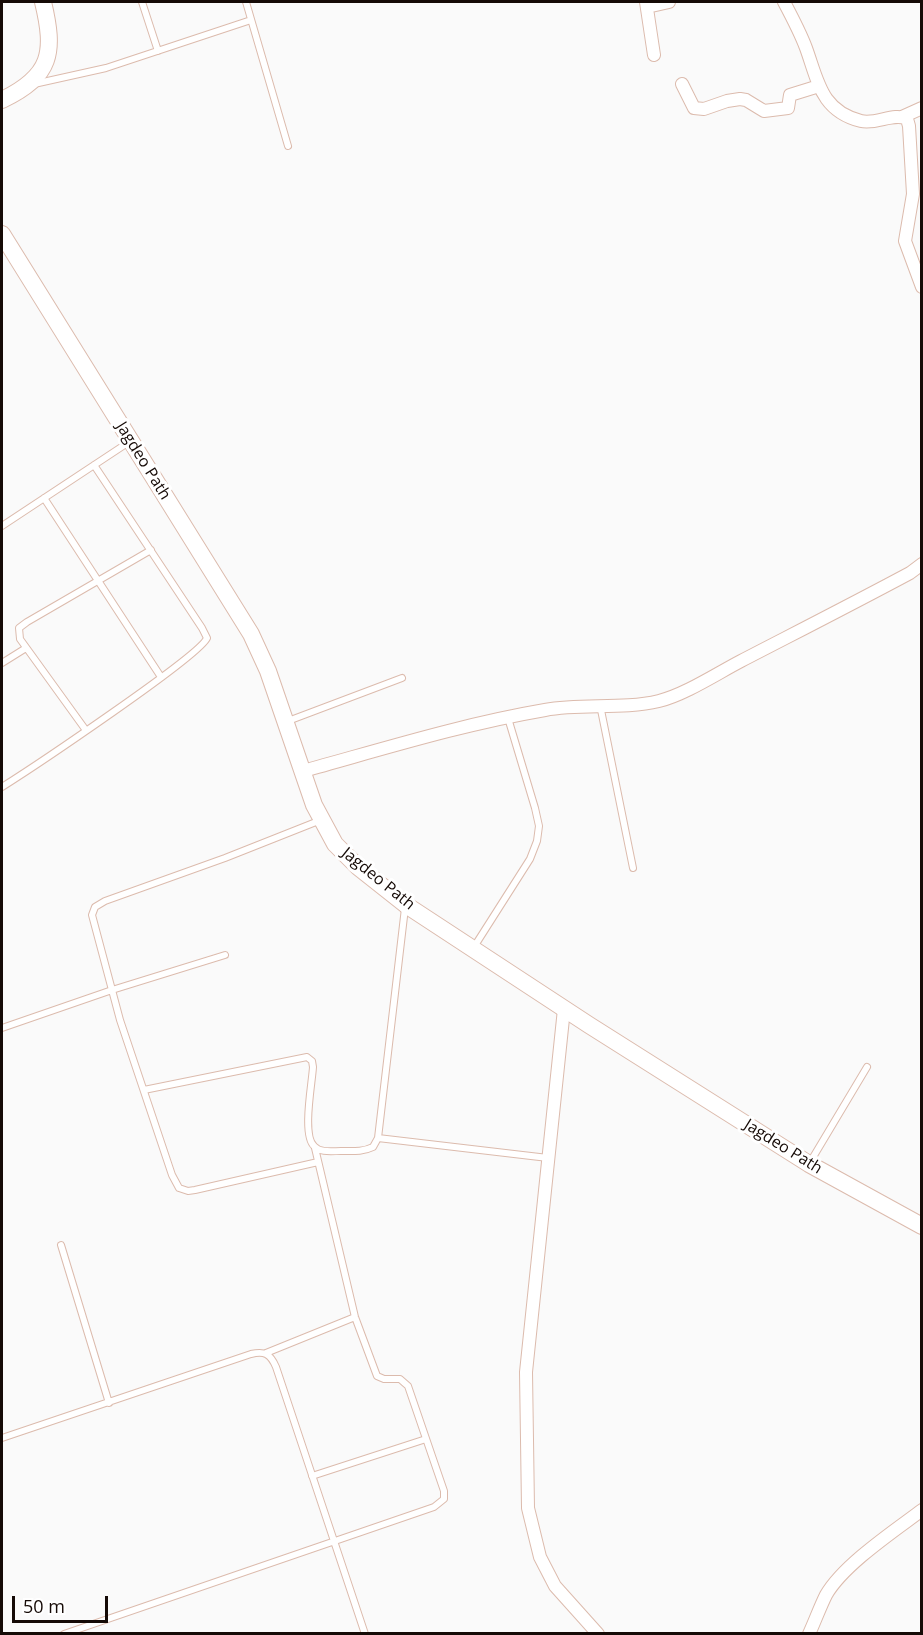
<!DOCTYPE html>
<style>
body{margin:0}
#map{position:relative;width:923px;height:1635px;overflow:hidden;background:#fafafa;font-family:"Open Sans",sans-serif}
canvas{display:block}
.frame{position:absolute;inset:0;border:3px solid #150a06;pointer-events:none}
.scale{position:absolute;left:12px;top:1596px;width:96px;height:27px;box-sizing:border-box;border:3px solid #150a06;border-top:0;padding-left:8px;font-size:18px;line-height:21px;white-space:nowrap;color:#150a06;-webkit-text-stroke:4px #fff;paint-order:stroke}
</style>
<div id="map">
<canvas width="923" height="1635"></canvas>
<div class="frame"></div>
<div class="scale">50 m</div>
</div>
<script>
const ctx = document.querySelector('canvas').getContext('2d');
ctx.lineJoin = 'round';
function trace(path, color, width, dash) { ctx.strokeStyle = color; ctx.lineWidth = width; ctx.lineCap = dash ? 'butt' : 'round'; ctx.setLineDash(dash || []); ctx.stroke(path); }
function label(font, color, halo, rows, align = 'center') {
  ctx.font = font + ' "Open Sans",sans-serif'; ctx.lineWidth = 6; ctx.setLineDash([]); ctx.textBaseline = 'middle'; ctx.strokeStyle = halo; ctx.fillStyle = color; for (const [text, x, y, turn = 0] of rows) {
    ctx.save(); ctx.translate(x, y); ctx.rotate((+turn || 0) * Math.PI / 180); ctx.textAlign = isNaN(turn) ? turn : align; if (halo) ctx.strokeText(text, 0, 0); ctx.fillText(text, 0, 0); ctx.restore();
  }
}
const lane = new Path2D(`
 M 142,2 L 158,51
 M 246,2 L 288,146
 M 34,84 L 106,68 L 251,20
 M 44,498 L 161,677
 M 2,526 L 129,442
 M 2,663 L 26,648
 M 600,705 L 633,868
 M 288,721 L 402,678
 M 85,729 L 20,639 L 19,628 L 27,622 L 151,550
 M 2,787 C 29,770 200,656 207,638 L 202,628 L 94,465
 M 474,947 L 530,859 L 537,841 L 539,826 L 535,808 L 508,718
 M 2,1028 L 112,990 L 225,955
 M 144,1090 L 307,1057 L 312,1061 L 313,1067 C 312,1084 302,1135 314,1146 C 320,1153 332,1151 341,1151 C 352,1151 363,1152 373,1147 L 378,1138 L 405,908
 M 378,1138 L 548,1158
 M 318,1162 L 195,1190 L 188,1191 L 179,1188 L 172,1175 L 120,1020 L 92,915 L 95,907 L 105,901 L 225,858 L 321,820
 M 809,1164 L 867,1067
 M 61,1245 L 109,1403
 M 266,1353 L 355,1317
 M 2,1438 L 251,1354 C 264,1351 270,1353 276,1367 L 365,1634
 M 312,1476 L 426,1439
 M 64,1634 L 434,1507 L 444,1499 L 444,1491 L 408,1386 L 400,1379 L 384,1379 L 377,1376 L 355,1317 L 315,1148`);
const street = new Path2D(`
 M 646,2 L 654,55
 M 784,2 C 792,17 800,32 806,48 C 818,81 821,111 861,121 C 876,125 894,112 907,119 L 909,126 L 913,194 L 905,241 L 922,287
 M 647,7 L 669,2
 M 682,84 L 694,108 L 704,109 L 727,101 L 740,99 L 746,100 L 764,111 L 788,108 L 790,95 L 819,86
 M 902,117 L 922,108
 M 303,771 C 383,749 463,724 545,710 C 582,703 622,710 659,701 C 686,694 716,674 741,661 C 797,632 854,603 910,573 L 922,564
 M 564,1009 L 526,1372 L 528,1508 L 540,1557 L 555,1586 L 598,1634
 M 809,1634 C 815,1621 820,1607 826,1595 C 843,1565 894,1531 922,1510`);
const secondary = new Path2D(`
 M 2,100 C 52,76 55,52 43,2
 M 2,234 L 251,634 L 268,671 L 314,805 L 335,844 L 358,867 L 406,905 L 589,1025 L 809,1164 L 922,1226`);
const streetNames = [
 ["Jagdeo Path",143,461,58],
 ["Jagdeo Path",378,879,39],
 ["Jagdeo Path",783,1147,32]
];
trace(lane, '#dcbbad', 8);
trace(street, '#dcbbad', 14);
trace(secondary, '#dcbbad', 18);
trace(lane, '#fff', 6);
trace(street, '#fff', 12);
trace(secondary, '#fff', 16);
label('16px', '#150a06', '#fff', streetNames);
</script>
